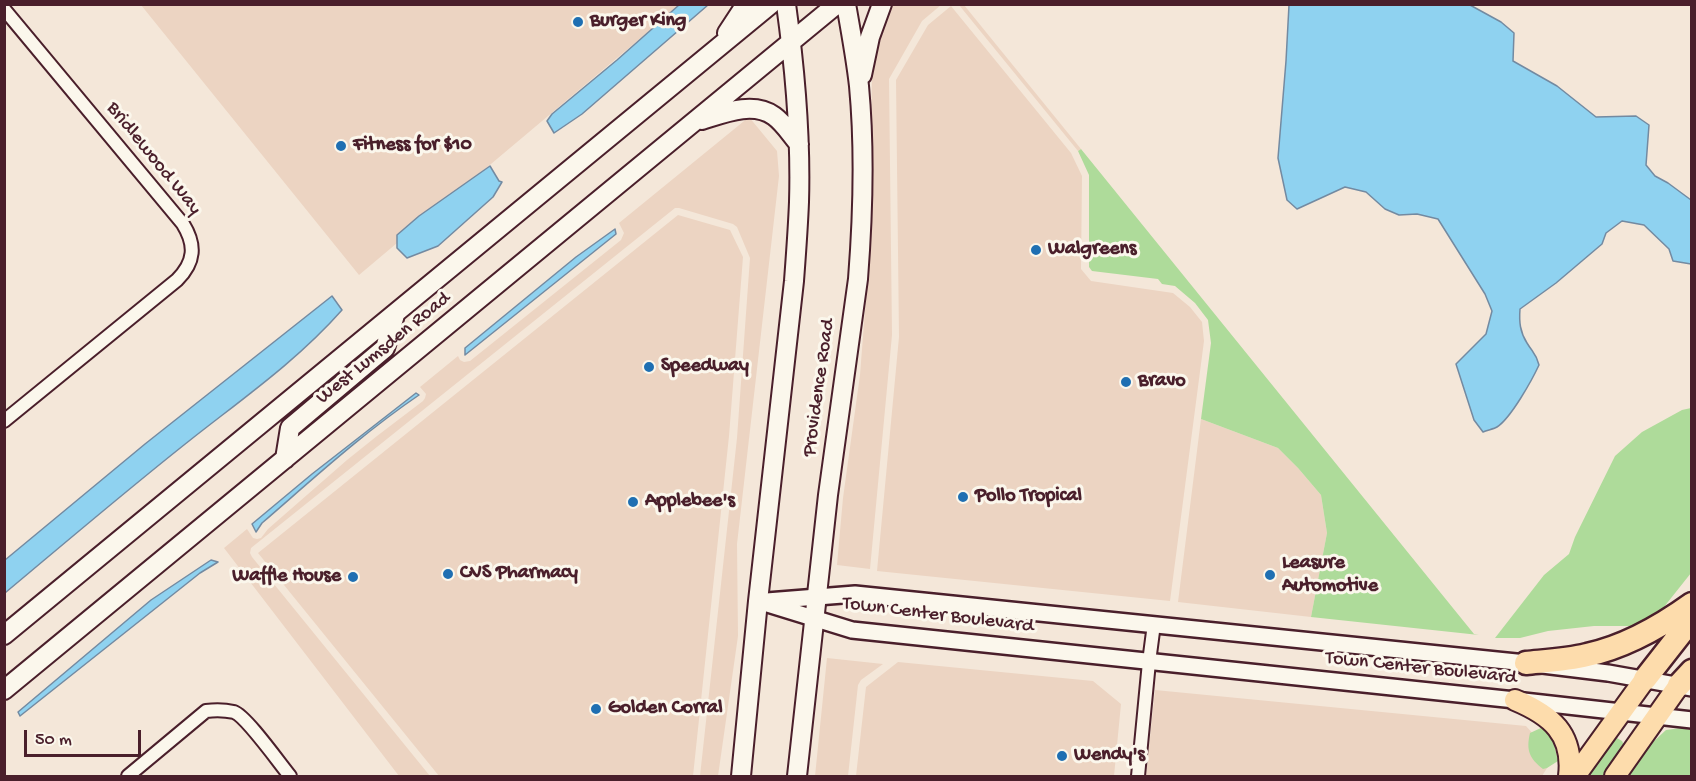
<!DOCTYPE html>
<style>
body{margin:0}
#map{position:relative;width:1696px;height:781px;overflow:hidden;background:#f4e7d9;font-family:"Gochi Hand",sans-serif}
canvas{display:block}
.frame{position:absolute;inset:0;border:6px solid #4a1f2b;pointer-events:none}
.scale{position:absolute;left:24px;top:730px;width:117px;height:27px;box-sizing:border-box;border:3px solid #4a1f2b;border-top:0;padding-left:8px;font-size:18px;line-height:21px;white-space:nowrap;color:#4a1f2b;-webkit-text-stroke:4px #fbf7ec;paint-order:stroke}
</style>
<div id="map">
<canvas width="1696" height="781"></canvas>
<div class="frame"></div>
<div class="scale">50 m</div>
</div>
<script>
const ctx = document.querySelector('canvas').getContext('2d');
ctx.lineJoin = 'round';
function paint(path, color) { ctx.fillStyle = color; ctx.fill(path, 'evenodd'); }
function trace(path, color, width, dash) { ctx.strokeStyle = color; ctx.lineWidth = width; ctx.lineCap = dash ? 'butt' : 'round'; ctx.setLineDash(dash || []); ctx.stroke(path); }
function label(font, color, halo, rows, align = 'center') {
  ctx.font = font + ' "Gochi Hand",sans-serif'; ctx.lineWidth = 6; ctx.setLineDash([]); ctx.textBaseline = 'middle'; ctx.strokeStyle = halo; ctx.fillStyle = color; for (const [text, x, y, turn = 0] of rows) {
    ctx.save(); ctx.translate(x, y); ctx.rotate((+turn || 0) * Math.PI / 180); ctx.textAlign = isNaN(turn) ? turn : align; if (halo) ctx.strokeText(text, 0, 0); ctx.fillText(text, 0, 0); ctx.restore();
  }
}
const built = new Path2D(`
 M 141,5 L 680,5 L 359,275 Z
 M 892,5 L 941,5 L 922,21 L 889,79 L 892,335 L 870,569 L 837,565 L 843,498 L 860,375 L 868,272 L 870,223 L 872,70 L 879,40 Z
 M 959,5 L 964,5 L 1081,149 L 1078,151 Z
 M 951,6 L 1071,153 L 1082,176 L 1081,269 L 1091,281 L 1173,293 L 1190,307 L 1202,322 L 1204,341 L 1170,601 L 877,571 L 899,337 L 896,80 L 928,25 Z
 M 749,117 L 777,151 L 779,176 L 737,544 L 738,636 L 718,776 L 700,776 L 737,438 L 750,258 L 737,227 L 733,224 L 679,208 L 675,208 L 251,548 L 250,553 L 252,557 L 430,776 L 399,776 L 224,548 L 247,529 L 253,538 L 257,539 L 261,538 L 268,529 L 347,460 L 377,436 L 423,401 L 425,398 L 426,394 L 420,387 L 458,356 L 460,360 L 464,362 L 470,361 L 621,240 L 624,233 L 619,223 Z
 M 678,215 L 730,230 L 743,257 L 729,436 L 693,776 L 439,776 L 258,553 Z
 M 1201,419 L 1278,448 L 1298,468 L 1321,495 L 1327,533 L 1311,617 L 1178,602 Z
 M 827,658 L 883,664 L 861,680 L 858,685 L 848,776 L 815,776 Z
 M 898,662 L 1093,681 L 1121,704 L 1114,776 L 856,776 L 866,687 Z
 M 1155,690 L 1526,726 L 1554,757 L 1542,776 L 1146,776 Z`);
const green = new Path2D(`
 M 1081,149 L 1474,634 L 1479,635 L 1311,617 L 1327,533 L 1321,495 L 1298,468 L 1278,448 L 1201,419 L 1211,343 L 1208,320 L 1195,303 L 1175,286 L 1162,284 L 1158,279 L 1092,271 L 1089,267 L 1089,175 L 1078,151 Z
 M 1691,408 L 1691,573 L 1656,617 L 1640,626 L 1594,626 L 1548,631 L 1520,638 L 1495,638 L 1544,575 L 1569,554 L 1575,537 L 1615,456 L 1642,432 L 1682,410 Z
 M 1543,727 L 1553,740 L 1558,761 L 1547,768 L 1543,769 C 1529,758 1526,750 1530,733 Z
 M 1681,728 L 1691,730 L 1691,776 L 1629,776 L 1651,744 L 1666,730 Z
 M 1617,738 L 1622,741 L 1624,745 L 1623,750 L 1605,776 L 1587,776 L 1611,741 Z`);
const water = new Path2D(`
 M 679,5 L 708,5 L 582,114 L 554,133 L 547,121 L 552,114 L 617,60 Z
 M 1289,5 L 1470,5 L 1501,22 L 1514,33 L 1513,61 L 1557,86 L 1596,117 L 1636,116 L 1649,125 L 1646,165 L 1655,176 L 1668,183 L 1691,200 L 1691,264 L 1673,261 L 1669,249 L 1644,225 L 1622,221 L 1606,233 L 1602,244 L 1556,283 L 1520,309 C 1519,322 1520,332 1527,343 C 1533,353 1536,353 1539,365 C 1532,380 1511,418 1497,427 C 1494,429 1487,430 1483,432 L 1474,420 L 1456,364 L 1486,334 L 1492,311 L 1485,294 L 1438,219 L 1417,214 L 1399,215 L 1385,209 L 1366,192 L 1345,187 L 1297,209 L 1287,200 L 1278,158 L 1286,61 Z
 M 490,166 L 499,181 L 502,182 L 493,197 L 438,246 L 407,258 L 397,248 L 397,235 L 419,216 Z
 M 615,229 L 616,234 L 465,355 L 465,348 L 576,257 Z
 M 332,296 L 342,310 C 297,361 242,399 189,441 C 127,490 66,542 5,593 L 5,560 L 145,444 Z
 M 416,393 L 419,395 C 363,433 313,479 262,523 L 256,532 L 252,524 L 312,474 Z
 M 211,560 L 218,562 L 200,573 L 20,716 L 18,712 L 151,600 Z`);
const minor = new Path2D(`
 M 4,9 L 183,224 C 196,245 195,262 177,280 L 4,421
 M 128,776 L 206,711 C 214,710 225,710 234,712 C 246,716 280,764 290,776
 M 1138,776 L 1149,662 L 1154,624`);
const tertiary = new Path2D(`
 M 758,601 L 852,630 L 1515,700 L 1692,720
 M 767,601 L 855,594 L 1526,663 L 1608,673 L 1692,688`);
const secondary = new Path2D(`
 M 727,33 L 746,4
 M 862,75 L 870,37 L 882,4
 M 702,120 C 724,113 753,101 774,116 C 784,123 791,135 799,144
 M 285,459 L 290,428 L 385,348 L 395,315
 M 4,635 L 771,4
 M 4,690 L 837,4
 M 741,776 L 758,601 L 794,281 C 796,254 798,228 799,202 C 801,136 795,69 786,4
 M 797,776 L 828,495 L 858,279 C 863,215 865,150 859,86 C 856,59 851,32 846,4`);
const primary = new Path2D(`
 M 1515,700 C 1551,715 1574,734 1569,776
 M 1575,776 L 1645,679
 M 1615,776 L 1679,685`);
const motorway = new Path2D(`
 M 1526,663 C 1546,661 1567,660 1587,655 C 1625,647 1660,627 1692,604
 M 1645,679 L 1692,619
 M 1679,685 L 1692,671`);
const markers = [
 [578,22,6,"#1f6fb2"],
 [341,146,6,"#1f6fb2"],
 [1036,250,6,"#1f6fb2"],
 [649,367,6,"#1f6fb2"],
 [1126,382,6,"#1f6fb2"],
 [963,497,6,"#1f6fb2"],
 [633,502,6,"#1f6fb2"],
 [448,574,6,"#1f6fb2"],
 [1270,575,6,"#1f6fb2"],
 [353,577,6,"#1f6fb2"],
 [596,709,6,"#1f6fb2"],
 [1062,756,6,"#1f6fb2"]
];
const poiNames = [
 ["Burger King",590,22],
 ["Fitness for $10",353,146],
 ["Walgreens",1048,250],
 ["Speedway",661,367],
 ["Bravo",1138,382],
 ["Pollo Tropical",975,497],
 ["Applebee's",645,502],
 ["Leasure",1282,564],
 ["Automotive",1282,587],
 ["CVS Pharmacy",460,574],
 ["Waffle House",341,577,"right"],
 ["Golden Corral",608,709],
 ["Wendy's",1074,756]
];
const streetNames = [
 ["Bridlewood Way",153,159,51],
 ["West Lumsden Road",384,349,-39],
 ["Providence Road",820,388,-82],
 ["Town Center Boulevard",938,616,7],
 ["Town Center Boulevard",1421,669,6]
];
paint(built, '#ecd4c2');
paint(green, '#aedb9a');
paint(water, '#8fd2f0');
trace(water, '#738aa1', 1.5);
trace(minor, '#4a1f2b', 16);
trace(tertiary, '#4a1f2b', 20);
trace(secondary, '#4a1f2b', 22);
trace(primary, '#4a1f2b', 24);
trace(motorway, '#4a1f2b', 27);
trace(minor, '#fbf7ec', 12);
trace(tertiary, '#fbf7ec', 15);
trace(secondary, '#fbf7ec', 18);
trace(primary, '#fddcac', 20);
trace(motorway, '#fddcac', 22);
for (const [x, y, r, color] of markers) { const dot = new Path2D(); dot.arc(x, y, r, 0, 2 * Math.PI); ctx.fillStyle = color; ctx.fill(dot); trace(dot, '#fbf7ec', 2); }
label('bold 20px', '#4a1f2b', '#fbf7ec', poiNames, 'left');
label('20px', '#4a1f2b', '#fbf7ec', streetNames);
</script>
